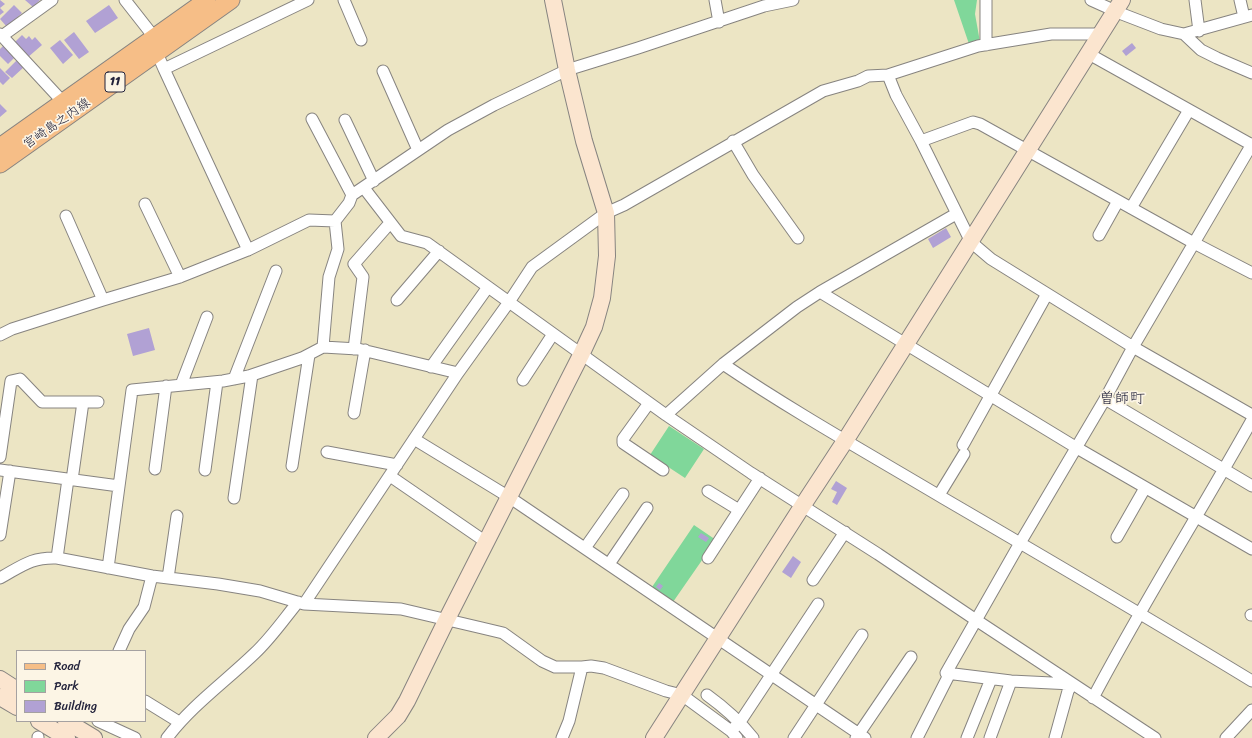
<!DOCTYPE html>
<meta charset="utf-8">
<style>
body{margin:0}
#map{position:relative;width:1252px;height:738px;overflow:hidden;background:#ece5c4;font-family:Sriracha,sans-serif}
canvas{display:block}
.legend{position:absolute;left:16px;top:650px;width:130px;height:72px;box-sizing:border-box;background:#fcf5e5;border:1px solid #a5a1a1;margin:0;padding:5px 7px;list-style:none;font-size:12px;color:#22223b}
.legend li{display:flex;align-items:center;gap:8px;height:20px}
.legend b{width:20px;border:1px solid #a5a1a1}
</style>
<div id="map">
<canvas width="1252" height="738"></canvas>
<ul class="legend">
<li><b style="height:5px;background:#f6be87"></b>Road</li>
<li><b style="height:11px;background:#80d79a"></b>Park</li>
<li><b style="height:11px;background:#b1a1d4"></b>Building</li>
</ul>
</div>
<script>
const ctx = document.querySelector('canvas').getContext('2d');
ctx.lineJoin = 'round';
function paint(path, color) { ctx.fillStyle = color; ctx.fill(path, 'evenodd'); }
function trace(path, color, width, dash) { ctx.strokeStyle = color; ctx.lineWidth = width; ctx.lineCap = dash ? 'butt' : 'round'; ctx.setLineDash(dash || []); ctx.stroke(path); }
function label(font, color, halo, rows, align = 'center') {
  ctx.font = font + ' Sriracha,"Klee One",sans-serif'; ctx.lineWidth = 3.5; ctx.setLineDash([]); ctx.textBaseline = 'middle'; ctx.strokeStyle = halo; ctx.fillStyle = color; for (const [text, x, y, turn = 0] of rows) {
    ctx.save(); ctx.translate(x, y); ctx.rotate((+turn || 0) * Math.PI / 180); ctx.textAlign = isNaN(turn) ? turn : align; if (halo) ctx.strokeText(text, 0, 0); ctx.fillText(text, 0, 0); ctx.restore();
  }
}
const green = new Path2D(`
 M 954,0 L 977,0 L 975,14 L 980,42 L 969,44 Z
 M 669,426 L 704,449 L 685,478 L 650,455 Z
 M 694,525 L 716,540 L 673,602 L 652,587 Z`);
const building = new Path2D(`
 M 0,0 L 5,4 L 0,8 L 4,12 L 0,15 Z
 M 25,0 L 40,0 L 33,7 Z
 M 14,5 L 22,13 L 7,27 L 0,19 Z
 M 109,5 L 118,18 L 95,33 L 86,21 Z
 M 74,32 L 89,52 L 79,59 L 64,40 Z
 M 22,35 L 26,39 L 29,36 L 32,40 L 35,37 L 42,45 L 27,58 L 14,43 Z
 M 60,40 L 73,55 L 63,64 L 50,48 Z
 M 1132,43 L 1136,48 L 1126,56 L 1122,51 Z
 M 3,46 L 15,57 L 8,64 L 0,56 L 0,49 Z
 M 17,60 L 24,67 L 12,78 L 5,72 Z
 M 0,68 L 10,78 L 3,85 L 0,82 Z
 M 0,104 L 7,111 L 0,117 Z
 M 946,228 L 951,237 L 933,248 L 928,239 Z
 M 149,328 L 155,350 L 133,356 L 127,334 Z
 M 836,481 L 847,488 L 837,505 L 832,502 L 837,492 L 831,489 Z
 M 701,533 L 709,538 L 706,542 L 698,537 Z
 M 793,556 L 801,562 L 791,578 L 782,572 Z
 M 659,583 L 663,586 L 660,590 L 656,587 Z`);
const street = new Path2D(`
 M 125,0 L 154,37 L 157,53 L 164,69 L 248,250
 M 344,0 L 361,40
 M 715,0 L 719,22
 M 986,0 L 986,45
 M 1091,0 L 1122,14 L 1161,29 L 1184,34 L 1252,15
 M 1195,0 L 1199,31
 M 1240,0 L 1244,17
 M 0,34 L 63,102
 M 1184,34 L 1201,50 L 1217,58 L 1252,73
 M 2,36 L 52,0
 M 1089,54 L 1252,145
 M 164,69 L 308,0
 M 383,71 L 418,150
 M 888,75 L 896,95 L 921,141 L 971,242 L 991,259 L 1133,347 L 1252,415
 M 312,119 L 352,195
 M 345,120 L 374,181
 M 733,141 L 753,175 L 798,238
 M 921,141 L 973,122 L 980,124 L 1194,243 L 1252,273
 M 364,188 L 401,236 L 427,243 L 666,415 L 751,473 L 878,554 L 976,620 L 1155,738
 M 145,204 L 180,277
 M 1131,208 L 1189,110
 M 66,216 L 103,300
 M 1099,235 L 1118,201
 M 820,292 L 1077,448 L 1252,549
 M 397,300 L 439,251
 M 0,335 L 12,329 L 103,300 L 180,277 L 248,250 L 309,220 L 335,221
 M 323,347 L 329,277 L 338,249 L 335,221 L 349,203 L 352,195 L 448,130 L 494,105 L 567,70 L 638,48 L 764,6 L 793,0
 M 354,349 L 363,277 L 354,264 L 390,223
 M 723,364 C 794,412 869,454 943,498 C 1046,558 1150,619 1252,681
 M 431,367 L 488,287
 M 234,379 L 276,271
 M 523,380 L 553,334
 M 181,385 L 207,317
 M 1105,399 L 1252,486
 M 649,403 L 623,439 L 623,443 L 663,470
 M 354,413 L 365,350
 M 666,415 L 723,364 L 797,307 L 820,292 L 956,214
 M 414,439 L 509,497 L 865,738
 M 963,445 L 1047,294
 M 327,452 L 397,465
 M 0,457 L 11,381 L 20,379 L 42,402 L 98,402
 M 292,466 L 309,355
 M 155,469 L 166,386
 M 0,470 L 119,486
 M 205,470 L 217,382
 M 390,476 L 486,542
 M 72,480 L 83,402
 M 708,491 L 739,510
 M 939,495 L 964,454
 M 234,498 L 252,375
 M 0,535 L 10,471
 M 1117,537 L 1145,488
 M 585,548 L 623,494
 M 57,558 L 68,479
 M 708,558 L 760,478
 M 609,564 L 647,508
 M 108,568 L 132,390 L 223,381 L 249,376 L 302,358 L 323,347 L 358,349 L 458,373
 M 0,578 C 22,566 31,557 57,558 L 152,576 L 218,584 L 260,591 L 304,604 L 401,609 L 482,628 L 503,633 L 542,661 L 555,667 L 582,667 L 591,666 L 604,668 L 666,691 L 682,695 L 731,731 L 737,738
 M 168,578 L 177,516
 M 813,580 L 845,532
 M 304,604 L 458,373 L 509,302 L 532,267 L 606,213 L 624,205 L 823,91 L 858,81 L 868,76 L 888,75 L 978,46 L 1051,34 L 1101,34
 M 1251,615 L 1252,615
 M 119,651 L 129,629 L 144,607 L 152,576
 M 1072,684 L 1011,681 L 946,673 L 1020,543 L 1105,399 L 1133,347 L 1252,144
 M 707,695 C 725,708 739,720 753,738
 M 1093,698 C 1143,603 1200,513 1252,420
 M 145,701 L 179,722
 M 98,721 L 135,738
 M 731,731 L 740,722 L 818,604
 M 38,737 L 38,738
 M 167,738 C 192,705 225,682 255,653 C 271,638 284,619 298,602
 M 562,738 L 569,721 L 582,667
 M 794,738 L 862,635
 M 856,738 L 911,657
 M 917,738 L 950,673
 M 967,738 L 991,679
 M 990,738 L 1011,681
 M 1055,738 L 1068,691 L 1072,684
 M 1226,738 L 1252,710`);
const secondary = new Path2D(`
 M 0,679 L 17,690
 M 0,697 L 17,707
 M 39,721 L 67,738
 M 66,721 L 94,738
 M 376,738 L 398,716 L 407,701 L 447,619 L 581,355 L 594,327 L 602,298 L 607,256 L 606,213 L 584,141 L 567,70 L 553,0
 M 654,738 L 803,505 L 845,441 L 1122,0`);
const primary = new Path2D(`
 M 0,147 L 207,0
 M 0,164 L 231,0`);
const shields = [
 [115,82,20]
];
const shieldNames = [
 ["11",115,82]
];
const streetNames = [
 ["宮崎島之内線",57,124,-35]
];
const quarterNames = [
 ["曽師町",1122,399]
];
paint(green, '#80d79a');
paint(building, '#b1a1d4');
trace(street, '#878480', 13);
trace(secondary, '#878480', 18);
trace(primary, '#878480', 19);
trace(street, '#fff', 11);
trace(secondary, '#fbe5cf', 16);
trace(primary, '#f6be87', 17);
for (const [x, y, w] of shields) { const box = new Path2D(); box.roundRect(x - w / 2, y - 10, w, 20, 3); ctx.fillStyle = '#fcf5e5'; ctx.fill(box); trace(box, '#22223b', 1); }
label('bold 12px', '#22223b', null, shieldNames);
label('13px', '#22223b', '#fcf5e5', streetNames);
label('15px', '#22223b', '#fcf5e5', quarterNames);
</script>
